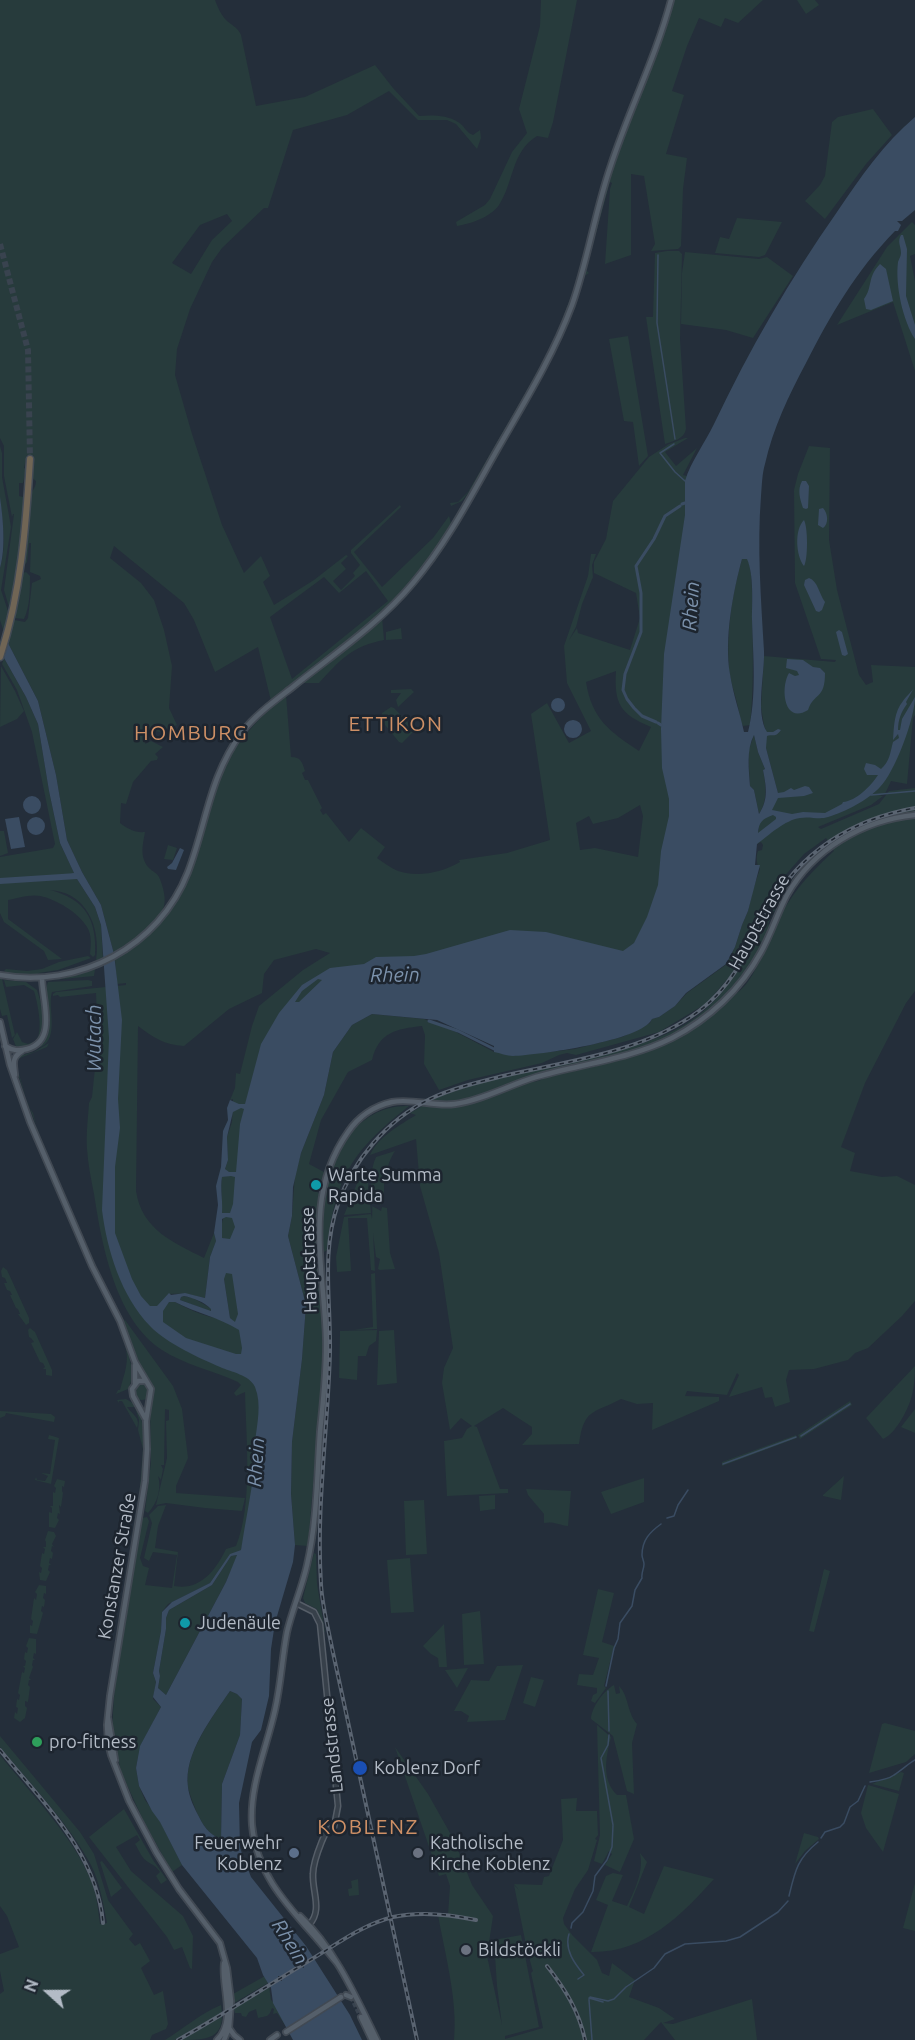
<!DOCTYPE html>
<meta charset="utf-8">
<style>
body{margin:0}
#map{position:relative;width:915px;height:2040px;overflow:hidden;background:#242e3a;font-family:Ubuntu,sans-serif}
canvas{display:block}
.north{position:absolute;left:18px;top:1962px;width:60px;height:60px;-webkit-text-stroke:4px #1d252f;paint-order:stroke;rotate:291deg;font-size:16px;font-weight:700;line-height:24px;text-align:center;color:#b3bbc6}
.north::after{content:'';display:block;margin:auto;width:21px;height:27px;background:#b3bbc6;clip-path:polygon(50% 0,100% 100%,50% 72%,0 100%)}
</style>
<div id="map">
<canvas width="915" height="2040"></canvas>
<div class="north">N</div>
</div>
<script>
const ctx = document.querySelector('canvas').getContext('2d');
ctx.lineJoin = 'round';
function paint(path, color) { ctx.fillStyle = color; ctx.fill(path, 'evenodd'); }
function trace(path, color, width, dash) { ctx.strokeStyle = color; ctx.lineWidth = width; ctx.lineCap = dash ? 'butt' : 'round'; ctx.setLineDash(dash || []); ctx.stroke(path); }
function label(font, color, halo, rows, align = 'center') {
  ctx.font = font + ' Ubuntu,sans-serif'; ctx.lineWidth = 5; ctx.setLineDash([]); ctx.textBaseline = 'middle'; ctx.strokeStyle = halo; ctx.fillStyle = color; for (const [text, x, y, turn = 0] of rows) {
    ctx.save(); ctx.translate(x, y); ctx.rotate((+turn || 0) * Math.PI / 180); ctx.textAlign = isNaN(turn) ? turn : align; if (halo) ctx.strokeText(text, 0, 0); ctx.fillText(text, 0, 0); ctx.restore();
  }
}
const green = new Path2D(`
 M 0,0 L 215,0 C 218,8 221,15 227,21 C 233,26 238,28 241,35 L 256,106 L 305,97 L 375,65 L 393,88 L 419,116 C 432,115 447,115 458,122 C 465,126 465,132 473,135 L 480,130 L 481,138 L 477,149 L 456,124 L 447,120 L 418,120 L 389,91 L 347,115 L 293,130 L 268,208 L 264,208 L 222,248 L 212,262 L 190,309 L 177,349 L 175,375 L 192,434 L 222,525 L 244,573 L 261,556 L 270,576 L 263,582 L 274,605 L 314,580 L 346,555 L 348,556 L 341,563 L 346,569 L 333,581 L 341,590 L 355,576 L 353,573 L 360,565 L 351,553 L 351,550 L 400,505 L 401,507 L 354,552 L 382,587 L 433,538 L 449,516 L 451,523 C 415,596 335,653 271,701 L 258,647 L 215,672 L 194,620 L 184,603 L 114,546 L 110,558 L 141,583 L 154,600 L 164,630 L 172,666 L 169,708 L 177,725 L 161,732 L 148,730 L 145,744 L 151,741 L 163,747 L 155,754 L 158,757 L 157,760 L 151,761 L 133,782 L 126,804 L 121,803 L 120,823 C 128,829 135,833 145,832 C 143,844 139,857 149,868 C 153,872 156,872 159,877 C 163,886 167,900 163,909 C 154,927 130,943 114,954 L 101,905 L 82,872 L 67,840 L 56,775 L 38,701 L 8,643 L 14,620 L 25,622 L 28,618 L 32,583 L 41,579 L 40,576 L 30,572 L 31,543 L 29,543 L 27,562 L 23,567 C 26,544 27,521 30,498 C 31,491 36,488 36,481 L 32,478 L 34,456 L 27,455 L 24,468 L 26,469 L 23,483 L 19,483 L 19,496 L 23,497 L 25,501 L 21,550 L 9,607 L 4,590 L 14,514 L 13,514 L 12,517 L 4,476 L 4,446 L 0,438 ZM 227,214 L 232,221 L 212,240 L 191,274 L 172,263 L 200,225 ZM 366,571 L 388,601 L 292,679 L 270,617 L 324,577 L 339,593 Z
 M 541,0 L 577,0 L 553,122 L 548,138 L 537,136 C 511,152 514,182 499,205 C 491,217 470,224 457,226 L 456,222 L 485,205 L 490,199 L 512,152 L 527,133 L 519,109 L 540,26 Z
 M 673,0 L 763,0 L 738,23 L 725,18 L 721,27 L 699,18 L 687,46 L 672,91 L 684,95 L 666,154 L 687,158 L 683,189 L 681,246 L 678,249 L 651,251 L 655,244 L 644,176 L 631,174 L 631,255 L 605,264 L 610,189 L 612,183 L 610,182 L 586,270 L 589,273 L 586,275 L 584,274 L 611,169 L 657,53 Z
 M 797,0 L 815,0 L 819,5 L 806,14 Z
 M 873,109 L 892,135 L 866,164 L 825,219 L 805,201 L 820,185 L 825,176 L 832,122 L 838,117 Z
 M 737,218 L 782,222 L 765,255 L 759,257 L 715,253 L 720,237 L 729,239 Z
 M 912,222 L 915,225 L 915,254 L 910,256 L 915,281 L 915,371 L 893,302 L 837,325 L 887,247 Z
 M 667,251 L 679,251 L 682,254 L 680,339 L 686,429 C 684,439 674,441 665,444 L 646,317 L 653,317 L 655,253 Z
 M 685,252 L 759,259 L 767,257 L 793,276 L 753,338 L 726,330 L 681,324 L 682,273 Z
 M 578,278 L 563,324 L 545,362 L 477,481 L 462,501 L 451,506 L 450,503 L 458,502 L 468,492 L 526,392 L 554,341 Z
 M 628,336 L 648,456 L 639,466 L 633,422 L 624,421 L 609,339 Z
 M 685,438 L 688,438 L 665,452 L 676,466 L 697,448 L 683,475 L 718,484 L 655,962 L 396,976 L 292,1049 L 273,1432 L 241,1550 L 230,1555 L 210,1583 L 168,1604 L 162,1612 L 161,1631 L 153,1673 L 156,1682 L 153,1699 L 161,1707 L 140,1747 L 136,1768 L 139,1786 L 145,1800 L 160,1821 L 182,1865 L 172,1872 L 145,1824 L 121,1772 L 112,1729 L 115,1682 L 142,1518 L 147,1517 L 149,1521 L 140,1558 L 143,1566 L 149,1568 L 145,1585 L 172,1588 L 177,1555 L 153,1552 L 149,1561 L 144,1558 L 152,1523 L 149,1515 L 158,1506 L 166,1505 L 158,1526 L 155,1548 L 178,1552 L 174,1586 C 200,1591 216,1570 226,1549 L 236,1546 C 253,1505 246,1438 245,1392 L 236,1396 L 234,1393 L 241,1385 L 238,1382 C 214,1371 183,1364 162,1350 C 115,1319 102,1245 94,1194 C 91,1179 88,1164 87,1149 C 86,1134 88,1118 89,1103 L 92,1097 L 98,1039 L 96,993 L 60,997 L 58,995 L 53,996 L 53,994 L 56,992 L 126,985 L 126,983 L 117,984 L 115,960 C 148,940 174,910 189,874 C 199,848 203,820 212,794 C 226,755 254,720 286,695 L 291,757 C 301,757 302,762 305,771 L 302,773 L 305,780 L 308,780 L 322,808 L 320,810 L 323,815 L 326,813 L 349,842 L 361,828 L 385,847 L 377,858 C 384,863 391,868 398,871 C 418,878 443,872 460,862 L 459,860 L 507,853 L 550,840 L 531,714 L 547,703 L 569,743 L 591,731 L 567,683 L 564,646 L 588,576 L 591,554 L 596,554 L 592,565 L 593,577 L 582,604 L 576,627 L 569,640 L 577,628 L 578,633 L 630,650 L 640,618 L 636,593 L 594,573 L 594,562 L 606,539 L 613,501 L 649,457 L 669,444 ZM 616,671 C 614,704 620,714 651,727 L 639,751 C 609,731 592,719 586,682 ZM 640,805 L 643,816 L 638,857 L 595,848 L 580,850 L 576,823 L 589,816 L 593,824 L 618,818 ZM 316,949 L 330,953 L 303,970 L 259,1006 L 252,1026 L 240,1074 L 236,1073 L 235,1088 L 230,1100 L 233,1099 L 232,1122 L 227,1137 L 228,1160 L 225,1169 L 228,1176 L 222,1177 C 220,1189 223,1200 221,1213 L 226,1213 C 221,1221 221,1229 221,1238 L 224,1238 L 224,1279 L 230,1318 L 232,1320 C 213,1320 191,1311 175,1302 L 169,1302 L 169,1294 C 184,1293 190,1294 205,1298 L 210,1257 L 216,1241 L 214,1233 L 204,1258 C 173,1242 142,1230 136,1191 L 138,1026 C 153,1037 164,1045 184,1046 L 229,1009 L 262,993 L 264,974 L 274,960 Z
 M 0,446 L 2,453 L 2,477 L 11,527 L 1,590 L 8,611 L 4,632 L 0,620 L 0,568 C 7,546 2,521 0,498 C 0,481 0,463 0,446 Z
 M 809,446 L 830,448 L 829,540 L 837,590 L 859,675 L 866,685 L 873,682 L 871,665 L 915,667 L 915,715 L 913,718 L 907,784 L 891,781 L 885,794 L 879,796 L 883,796 L 871,805 L 818,827 L 821,829 L 879,804 L 889,791 L 915,788 L 915,991 L 906,1003 L 865,1083 L 841,1147 L 855,1153 L 850,1171 L 882,1177 L 897,1176 L 915,1185 L 915,1301 L 902,1316 L 868,1348 L 855,1353 L 848,1360 L 814,1369 L 789,1370 L 786,1380 L 790,1402 L 775,1407 L 772,1397 L 765,1398 L 762,1387 L 729,1397 L 739,1375 L 737,1373 L 727,1395 L 687,1391 L 685,1396 L 719,1397 L 719,1401 L 652,1430 L 653,1403 L 637,1404 L 621,1399 C 593,1414 584,1408 579,1444 L 522,1445 L 532,1434 L 532,1427 L 503,1408 L 474,1426 L 477,1427 L 500,1489 L 508,1489 L 508,1493 L 447,1496 L 444,1441 L 462,1438 L 467,1429 L 472,1426 L 461,1418 L 450,1430 L 442,1383 L 444,1368 L 453,1348 L 439,1253 L 420,1186 L 416,1139 L 370,1155 C 378,1137 400,1125 416,1115 L 410,1113 L 424,1105 L 455,1106 L 533,1080 L 534,1082 L 541,1080 L 544,1076 C 608,1067 678,1047 727,1001 C 733,996 742,990 747,983 C 762,962 770,936 782,913 C 795,889 814,869 834,851 L 826,838 L 804,854 L 781,880 L 735,970 L 707,1003 L 659,1032 L 576,1055 L 567,1053 L 559,1055 L 542,1063 L 468,1080 L 439,1090 L 424,1064 L 425,1035 L 422,1026 C 396,1029 379,1032 372,1060 L 348,1072 L 321,1120 L 309,1164 L 324,1172 L 320,1185 L 316,1190 L 319,1194 L 317,1236 L 324,1350 L 308,1546 L 295,1545 L 291,1494 L 292,1442 L 302,1359 L 306,1305 L 288,1236 L 292,1216 L 295,1174 L 301,1153 L 324,1095 L 333,1052 L 352,1025 L 372,1014 L 424,1019 L 456,1032 L 494,1052 L 549,1052 L 575,1049 L 622,1037 L 650,1023 L 652,1019 L 659,1017 L 675,1006 L 687,993 L 727,964 L 735,947 L 742,925 L 748,911 L 753,889 L 760,869 C 756,864 756,856 758,851 L 762,850 L 763,845 L 761,842 L 757,844 L 759,824 L 778,793 L 766,748 L 766,731 L 764,725 L 761,707 L 764,656 L 835,662 L 836,660 L 821,659 L 795,583 L 794,490 L 798,474 Z
 M 742,559 L 748,559 C 753,575 752,597 752,614 C 753,651 754,688 750,725 L 743,726 L 740,720 C 739,703 731,687 729,670 C 726,633 732,594 742,559 Z
 M 26,572 L 30,576 C 30,589 30,607 24,619 L 15,618 L 23,573 Z
 M 382,617 L 384,640 C 352,646 340,660 319,683 L 301,683 Z
 M 401,628 L 402,639 L 386,640 L 386,632 Z
 M 4,658 L 26,697 L 38,724 L 49,791 L 60,843 L 77,879 L 95,907 L 101,925 L 103,960 L 96,963 C 96,958 97,953 97,948 C 97,919 82,892 50,890 C 85,899 97,919 95,955 L 93,957 L 90,954 C 91,945 92,935 87,927 C 79,913 56,899 40,896 C 31,894 17,898 8,900 L 8,919 L 62,959 L 48,960 L 44,951 L 4,922 L 0,913 L 0,857 L 53,848 L 55,844 L 32,732 L 17,690 L 2,664 Z
 M 1,666 L 15,691 L 24,711 L 17,719 L 0,727 Z
 M 411,689 L 414,692 L 398,707 L 396,700 L 401,693 L 391,693 L 391,690 Z
 M 391,707 L 394,708 L 415,730 L 402,743 L 399,742 L 381,720 L 382,713 Z
 M 754,735 L 758,752 L 765,769 L 763,770 C 766,786 768,800 759,814 L 754,790 L 750,786 L 748,752 Z
 M 0,831 L 4,831 L 8,853 L 0,856 Z
 M 168,845 L 177,848 L 173,860 L 164,859 Z
 M 807,862 L 809,862 L 783,894 L 780,903 L 775,910 L 768,924 L 770,926 L 769,931 C 738,993 696,1032 629,1051 C 600,1060 569,1064 540,1073 C 512,1082 473,1103 444,1103 C 439,1103 437,1101 432,1100 C 475,1081 522,1074 568,1062 C 616,1050 669,1043 707,1008 C 752,966 765,907 807,862 Z
 M 88,956 L 91,958 L 58,970 L 39,973 L 36,975 L 9,974 L 4,971 L 6,969 L 27,971 L 42,969 L 59,962 Z
 M 91,969 L 95,969 L 94,976 L 52,980 L 65,978 Z
 M 0,979 L 2,979 L 15,1035 L 12,1038 L 7,1015 L 2,1016 L 0,1009 Z
 M 4,980 L 26,982 L 37,990 C 42,1005 50,1032 35,1044 C 31,1047 22,1048 17,1049 L 13,1039 L 17,1032 L 22,1042 L 28,1044 C 30,1043 35,1042 36,1040 C 44,1031 37,1001 34,991 L 24,985 L 6,987 Z
 M 88,980 L 92,981 L 92,986 L 52,992 C 47,1008 60,1037 41,1047 L 39,1046 L 47,1034 L 46,988 L 48,982 Z
 M 49,1043 L 47,1047 L 20,1058 L 17,1061 L 18,1071 L 29,1107 L 33,1113 L 37,1129 L 63,1193 L 108,1293 L 123,1318 C 106,1300 97,1272 87,1250 C 60,1189 36,1129 15,1065 L 18,1056 L 34,1052 Z
 M 409,1106 C 352,1151 335,1177 327,1250 L 324,1252 C 322,1235 320,1217 322,1200 C 329,1155 358,1104 409,1106 Z
 M 395,1151 C 389,1160 385,1174 384,1185 C 384,1193 385,1198 381,1205 L 373,1202 L 372,1206 L 381,1211 L 382,1207 L 387,1208 L 390,1253 L 395,1269 L 380,1270 L 378,1269 L 380,1259 L 376,1257 L 373,1233 L 375,1271 L 371,1270 L 367,1218 L 348,1218 L 351,1271 L 337,1272 L 336,1257 L 344,1217 L 371,1214 L 372,1219 C 374,1198 367,1177 376,1157 Z
 M 358,1181 L 366,1181 L 368,1183 L 371,1213 L 344,1215 Z
 M 3,1267 L 7,1270 L 29,1318 L 29,1323 L 26,1325 L 18,1314 L 20,1314 L 18,1309 L 16,1308 L 10,1295 L 12,1295 L 10,1291 L 7,1290 L 4,1283 L 7,1283 L 5,1278 L 2,1277 L 1,1271 Z
 M 375,1273 L 377,1329 L 354,1330 L 373,1327 L 371,1274 Z
 M 184,1296 L 193,1298 L 212,1309 L 210,1311 L 180,1300 L 181,1297 Z
 M 125,1320 L 173,1386 L 182,1409 L 188,1458 L 176,1486 L 176,1493 L 245,1498 L 242,1511 L 205,1508 L 166,1503 L 156,1505 L 167,1458 L 166,1421 L 169,1420 L 169,1410 L 165,1409 L 164,1465 L 161,1465 L 163,1469 L 161,1480 L 158,1476 C 162,1488 157,1504 148,1513 L 145,1511 L 151,1462 L 150,1407 L 154,1391 L 152,1384 L 141,1367 L 123,1321 Z
 M 30,1328 L 35,1332 L 52,1370 L 52,1376 L 46,1375 L 46,1369 L 43,1369 L 45,1367 L 43,1363 L 40,1362 L 31,1343 L 34,1342 L 31,1338 L 29,1337 L 28,1330 Z
 M 377,1330 L 376,1341 L 369,1346 L 366,1356 L 358,1356 L 357,1380 L 339,1378 L 340,1331 Z
 M 394,1330 L 397,1383 L 379,1385 L 377,1385 L 379,1331 Z
 M 125,1345 C 130,1359 136,1375 128,1389 L 116,1394 L 118,1390 L 120,1390 C 124,1374 130,1362 125,1345 Z
 M 915,1366 C 915,1388 912,1403 900,1422 C 895,1429 891,1435 883,1439 L 866,1418 Z
 M134 1392a8 8 0 1 1 16 0a8 8 0 1 1-16 0Z
 M 126,1399 L 136,1405 C 150,1429 142,1482 138,1510 L 143,1449 L 138,1430 L 139,1420 L 135,1407 L 127,1407 C 132,1414 141,1418 137,1428 L 122,1401 L 119,1401 L 119,1403 L 117,1400 Z
 M 850,1401 L 852,1405 L 800,1439 L 798,1435 Z
 M 915,1409 L 915,1433 L 901,1427 Z
 M 0,1411 L 51,1414 L 55,1417 L 54,1422 L 6,1413 L 5,1416 L 0,1418 Z
 M 49,1435 L 59,1438 L 51,1484 L 35,1480 L 36,1477 L 37,1480 L 45,1481 L 48,1476 L 41,1473 L 50,1474 L 55,1440 L 48,1439 Z
 M 796,1435 L 797,1438 L 722,1466 L 722,1462 Z
 M 844,1476 L 841,1500 L 823,1496 L 823,1495 Z
 M 644,1478 L 644,1502 L 611,1514 L 601,1492 Z
 M 57,1479 L 65,1481 L 64,1487 L 62,1486 L 62,1491 L 63,1493 L 61,1507 L 59,1505 L 60,1514 L 58,1513 L 57,1518 L 59,1520 L 55,1528 L 49,1527 L 49,1512 L 52,1513 L 52,1508 L 50,1506 L 53,1506 L 53,1492 L 55,1493 L 56,1488 L 54,1486 Z
 M 526,1489 L 571,1491 L 568,1526 C 559,1525 554,1521 544,1523 L 544,1514 L 528,1495 Z
 M 495,1495 L 495,1509 L 480,1511 L 479,1496 Z
 M 424,1500 L 427,1554 L 406,1555 L 404,1501 Z
 M 48,1531 L 54,1532 L 56,1536 L 52,1544 L 54,1547 L 52,1546 L 51,1551 L 53,1553 L 52,1559 L 50,1558 L 49,1563 L 51,1565 L 49,1565 L 48,1570 L 50,1572 L 46,1581 L 40,1580 L 39,1572 L 41,1573 L 42,1568 L 40,1566 L 42,1553 L 44,1554 L 45,1549 L 43,1547 L 46,1547 L 46,1542 L 45,1540 Z
 M 314,1553 L 316,1554 L 317,1584 L 325,1632 L 322,1632 L 317,1609 L 305,1603 L 303,1598 Z
 M 238,1555 L 226,1582 L 166,1695 L 158,1688 L 160,1676 L 159,1671 L 166,1629 L 166,1618 L 169,1610 L 212,1585 L 231,1556 Z
 M 410,1558 L 414,1612 L 391,1613 L 387,1560 Z
 M 824,1569 L 830,1571 L 814,1632 L 809,1631 Z
 M 39,1585 L 46,1586 L 46,1594 L 44,1593 L 43,1598 L 45,1600 L 44,1607 L 42,1606 L 41,1611 L 43,1613 L 37,1634 L 30,1633 L 30,1625 L 32,1626 L 33,1621 L 31,1619 L 34,1598 L 36,1600 L 37,1594 L 35,1592 Z
 M 598,1589 L 614,1593 L 602,1642 L 614,1646 L 604,1686 L 606,1688 L 595,1703 L 591,1701 L 593,1695 L 597,1693 L 597,1688 L 577,1685 L 579,1674 L 593,1675 L 599,1658 L 583,1655 Z
 M 480,1611 L 484,1664 L 464,1665 L 462,1614 Z
 M 444,1624 L 447,1667 L 439,1667 L 438,1658 L 431,1654 L 423,1646 Z
 M 29,1638 L 36,1639 L 36,1654 L 34,1653 L 33,1658 L 35,1660 L 33,1660 L 32,1665 L 33,1667 L 29,1678 L 31,1680 L 29,1680 L 28,1685 L 30,1687 L 28,1702 L 25,1701 L 25,1706 L 27,1708 L 25,1718 L 20,1722 L 14,1718 L 15,1712 L 17,1714 L 18,1708 L 16,1707 L 17,1699 L 19,1700 L 20,1695 L 18,1693 L 22,1672 L 24,1673 L 25,1668 L 23,1666 L 25,1666 L 26,1661 L 24,1659 L 25,1652 L 27,1653 L 28,1648 L 26,1646 Z
 M 523,1665 L 505,1720 L 467,1722 L 469,1716 L 461,1711 L 454,1711 L 471,1680 L 489,1681 L 497,1666 Z
 M 468,1668 L 457,1688 L 445,1670 Z
 M 531,1677 L 544,1680 L 535,1707 L 523,1703 Z
 M 614,1685 L 616,1694 L 620,1693 L 619,1686 C 629,1696 627,1713 637,1724 L 632,1743 L 634,1794 L 627,1791 L 613,1736 L 591,1719 C 591,1708 604,1690 614,1685 Z
 M 230,1691 L 237,1694 L 242,1699 L 240,1735 L 222,1784 L 221,1839 C 208,1834 203,1825 197,1813 C 194,1805 190,1796 188,1787 C 183,1755 213,1716 230,1691 Z
 M 885,1723 L 915,1731 L 915,1754 L 906,1762 L 869,1773 L 882,1724 Z
 M 597,1725 L 611,1737 C 606,1757 601,1779 617,1795 L 626,1795 L 634,1839 L 620,1872 L 605,1865 L 612,1854 L 609,1851 L 602,1864 L 594,1861 L 600,1835 Z
 M 0,1736 L 80,1832 L 94,1854 L 108,1900 L 133,1934 L 129,1939 L 135,1946 L 140,1943 L 150,1961 L 141,1968 L 154,1995 L 163,1991 L 168,2024 L 166,2029 L 152,2035 L 150,2040 L 0,2040 L 0,1994 L 4,1991 L 0,1971 L 0,1954 L 19,1947 L 7,1916 L 0,1906 L 0,1755 C 30,1793 75,1838 92,1883 C 97,1896 98,1910 100,1924 L 107,1923 C 103,1903 100,1883 91,1865 C 70,1825 29,1782 0,1747 Z
 M 395,1747 L 428,1794 L 454,1840 L 472,1885 L 493,1916 L 487,1956 L 502,2025 L 497,1986 L 494,1940 L 521,1935 L 539,2027 L 505,2036 L 505,2039 L 543,2028 L 531,1973 L 533,1971 C 531,1965 527,1948 526,1945 L 514,1885 L 519,1890 L 514,1884 L 542,1885 L 544,1877 L 549,1876 L 563,1840 L 561,1799 L 577,1798 L 576,1811 L 597,1811 L 598,1835 L 595,1839 L 597,1840 L 588,1870 L 575,1889 L 563,1918 L 564,1924 L 573,1936 L 597,1960 L 602,1973 L 609,1976 L 612,1963 L 635,1980 L 629,1997 L 659,2008 L 675,2019 L 663,2023 L 673,2024 L 752,1999 L 757,2040 L 675,2040 L 661,2022 L 644,2040 L 454,2040 C 458,2001 445,1954 438,1915 L 448,1915 L 450,1886 L 446,1874 L 439,1876 Z
 M 901,1772 L 904,1773 L 899,1791 L 872,1784 Z
 M 868,1785 L 899,1794 L 883,1852 L 866,1828 L 861,1813 Z
 M 124,1809 L 153,1860 L 167,1880 L 161,1884 L 156,1876 L 160,1872 C 155,1865 154,1866 148,1862 C 142,1859 139,1850 135,1844 L 140,1840 L 137,1835 L 116,1847 L 131,1871 L 183,1916 L 193,1936 L 192,1969 L 190,1968 L 182,1947 L 174,1950 L 167,1937 L 89,1837 Z
 M 804,1833 L 818,1837 L 819,1839 L 805,1851 L 795,1864 Z
 M 640,1853 L 647,1862 L 629,1907 L 644,1914 L 664,1866 L 714,1879 C 681,1916 644,1953 591,1952 L 608,1905 L 596,1900 L 606,1876 L 613,1873 L 623,1875 L 612,1901 L 627,1906 C 635,1890 644,1871 640,1853 Z
 M 102,1861 L 122,1888 L 111,1897 L 100,1862 Z
 M 358,1879 L 359,1895 L 349,1896 L 348,1889 L 352,1888 L 351,1881 Z
 M 915,1883 L 915,1931 L 903,1928 Z
 M 265,1976 L 268,1983 L 234,2003 L 233,1994 Z
 M 269,1986 L 271,2000 L 274,2003 L 276,2002 L 287,2028 L 277,2013 L 273,2014 L 274,2009 L 272,2008 L 270,2013 L 267,2016 L 258,2018 L 256,2009 L 249,2012 L 246,2017 L 242,2016 L 241,2013 L 235,2013 L 234,2008 Z
 M 221,2005 C 227,2040 206,2040 179,2040 L 214,2020 L 213,2018 L 175,2040 L 165,2040 C 184,2028 200,2014 221,2005 Z`);
const water = new Path2D(`
 M 915,117 L 915,210 L 902,221 L 897,221 L 901,225 L 898,231 L 895,231 C 856,271 831,314 806,363 C 789,395 773,428 765,464 C 762,474 762,485 761,496 C 757,547 761,599 764,651 C 765,673 755,713 767,732 L 773,732 L 778,729 L 781,730 C 775,738 774,734 767,736 L 766,748 L 778,793 L 784,792 L 791,788 L 794,790 L 805,786 L 809,787 L 813,793 L 804,796 L 778,798 L 772,810 L 792,814 L 803,812 L 825,813 L 842,804 L 843,802 C 856,801 871,786 878,775 L 867,775 L 864,769 L 866,763 L 875,765 L 881,769 C 890,761 890,753 893,742 L 899,738 L 898,734 L 893,740 C 894,726 894,712 903,701 C 906,696 912,692 915,686 L 906,702 L 907,704 C 901,712 898,720 898,730 L 900,730 L 902,719 L 915,697 C 915,718 895,772 880,787 C 868,800 845,812 828,817 C 819,820 810,816 800,818 C 785,820 769,835 757,844 L 755,865 L 760,865 L 748,911 L 742,925 L 735,947 L 726,964 L 686,993 L 675,1006 L 659,1017 L 652,1019 C 642,1041 538,1055 513,1056 C 507,1056 500,1053 494,1052 L 494,1046 L 437,1020 L 372,1014 L 352,1025 L 333,1052 L 324,1095 L 301,1153 L 293,1187 L 292,1216 L 288,1236 L 306,1305 L 302,1359 L 292,1442 L 291,1494 L 295,1545 L 293,1562 L 275,1623 L 271,1649 L 269,1696 L 261,1730 L 252,1742 L 239,1803 L 240,1848 L 251,1877 L 306,1946 L 350,2015 L 362,2040 L 293,2040 L 273,2003 L 271,1988 L 263,1975 L 257,1958 L 182,1865 L 160,1822 L 152,1811 L 139,1786 L 136,1768 L 140,1746 L 161,1707 L 153,1697 L 156,1682 L 153,1673 L 161,1631 L 162,1612 L 172,1602 L 210,1583 L 230,1554 L 241,1550 C 245,1523 251,1496 254,1469 C 255,1460 255,1451 255,1442 C 257,1424 262,1404 255,1387 C 250,1375 231,1372 220,1367 C 199,1358 166,1343 150,1326 C 121,1296 107,1250 102,1210 L 109,1038 L 101,925 L 95,907 L 77,879 L 72,878 L 71,874 L 74,873 L 60,843 L 49,791 L 38,724 L 26,697 L 4,658 L 8,643 L 38,701 L 56,775 L 67,840 L 82,872 L 101,905 L 114,954 L 122,1020 L 118,1099 L 120,1128 L 115,1167 L 115,1233 L 132,1279 L 141,1296 L 150,1306 L 157,1306 L 169,1293 L 171,1295 L 185,1293 L 205,1298 L 210,1257 L 216,1241 L 214,1233 L 218,1205 L 216,1186 L 221,1167 L 223,1131 L 228,1120 L 227,1108 L 230,1100 L 239,1104 L 245,1104 L 261,1044 L 279,1013 L 302,985 L 330,968 L 364,964 L 376,957 L 414,956 L 426,954 L 510,930 L 546,932 L 623,951 L 634,943 L 647,917 L 658,885 L 661,851 L 669,816 L 669,799 L 662,768 L 661,729 L 664,654 L 685,515 L 685,481 C 691,461 705,443 714,424 C 749,350 790,279 837,212 C 860,178 884,143 915,117 ZM 742,559 L 747,559 C 754,575 752,602 752,620 C 753,656 757,696 748,732 L 744,732 C 740,713 733,694 730,674 C 724,639 733,592 742,559 ZM 754,735 L 758,752 L 765,769 L 763,770 C 766,786 769,799 759,814 L 754,790 L 750,786 C 749,770 746,750 754,735 ZM 773,815 L 776,817 L 776,819 L 758,833 C 759,822 762,819 773,815 ZM 318,979 L 322,980 L 299,1002 L 295,1002 L 302,991 ZM 241,1108 L 244,1109 L 240,1124 L 236,1172 L 229,1172 L 225,1169 L 228,1160 L 227,1137 L 233,1112 ZM 231,1176 L 235,1177 L 233,1204 L 230,1213 L 222,1213 C 223,1200 220,1189 222,1177 ZM 226,1217 L 232,1218 L 235,1227 L 230,1239 L 222,1238 L 222,1219 ZM 226,1273 L 232,1274 L 238,1314 L 235,1322 L 230,1318 L 224,1279 ZM 184,1296 C 194,1298 204,1302 211,1309 L 211,1311 L 180,1300 L 181,1297 ZM 169,1302 L 175,1302 C 196,1313 218,1317 239,1330 L 242,1348 L 241,1354 L 236,1354 L 186,1338 L 163,1322 L 163,1311 ZM 237,1555 L 226,1582 L 166,1695 L 158,1688 L 160,1676 L 159,1671 L 166,1629 L 166,1618 L 169,1610 L 212,1585 L 231,1556 ZM 230,1691 L 237,1694 L 242,1699 L 240,1735 L 222,1784 L 221,1839 C 208,1834 203,1825 197,1813 C 193,1805 189,1796 188,1787 C 183,1754 213,1716 230,1691 Z
 M 901,235 L 903,235 L 907,249 L 906,296 L 915,325 L 915,339 C 903,321 895,285 898,262 C 899,259 901,256 901,253 C 901,246 897,242 901,235 Z
 M 880,264 L 886,269 L 893,301 L 871,310 L 866,309 L 864,299 C 873,287 867,277 880,264 Z
 M 802,481 L 806,481 L 809,486 L 808,508 L 806,509 L 803,508 C 800,499 797,490 802,481 Z
 M 0,497 C 3,518 6,548 0,568 Z
 M 823,508 C 828,513 829,524 823,528 L 818,525 L 819,509 Z
 M 804,520 C 808,528 808,559 804,566 C 796,556 794,530 804,520 Z
 M 809,578 C 818,581 819,594 825,602 L 822,610 L 819,612 L 816,611 L 804,585 L 805,580 Z
 M 839,630 L 842,632 L 848,654 L 845,656 L 842,655 L 836,632 Z
 M 787,659 L 803,660 L 813,667 L 820,668 L 825,673 C 825,700 814,692 808,710 C 784,725 780,688 789,673 L 795,676 L 799,675 L 797,671 L 786,668 Z
 M551 705a7 7 0 1 1 14 0a7 7 0 1 1-14 0Z
 M564 729a9 9 0 1 1 18 0a9 9 0 1 1-18 0Z
 M23 805a9 9 0 1 1 18 0a9 9 0 1 1-18 0Z
 M 19,817 L 25,847 L 11,849 L 5,819 Z
 M27 826a9 9 0 1 1 18 0a9 9 0 1 1-18 0Z
 M 180,848 L 184,850 L 176,870 L 168,869 L 167,867 L 172,863 Z`);
const pier = new Path2D(`
 M 316,1955 L 317,1958 L 304,1965 L 304,1968 L 302,1967 L 282,1979 L 282,1981 L 279,1980 L 267,1988 L 266,1986 L 278,1978 L 278,1976 L 281,1976 L 300,1965 L 301,1962 L 303,1963 Z`);
const stream = new Path2D(`
 M 658,255 L 657,323 L 675,439
 M 674,444 L 660,453 L 675,472 L 685,481
 M 871,795 L 915,791
 M 801,1436 L 850,1404
 M 723,1464 L 796,1437
 M 667,1518 L 674,1516 L 678,1505 L 688,1490
 M 606,1686 L 614,1648 L 618,1639 L 620,1623 L 632,1606 L 635,1590 L 642,1578 C 641,1573 644,1569 644,1564 C 644,1561 642,1558 642,1555 C 642,1540 650,1532 661,1524
 M 608,1691 L 609,1731
 M 870,1782 C 877,1781 889,1779 894,1775 C 902,1770 908,1764 915,1760
 M 821,1838 L 825,1832 L 840,1827 L 844,1823 L 850,1807 L 858,1801 L 865,1786
 M 789,1896 C 795,1871 797,1859 818,1842
 M 571,1928 L 572,1923 L 583,1912 L 593,1891 L 595,1876 L 607,1860 L 612,1847 L 613,1825 L 601,1758 L 608,1745 L 609,1735
 M 569,1934 C 564,1950 575,1964 584,1975 L 578,1979
 M 589,1998 L 603,2002
 M 589,1999 L 590,1997 L 608,2001 L 614,1999 L 626,1987 L 654,1968 L 665,1954 L 685,1944 L 726,1941 L 740,1937 L 778,1912 L 788,1901
 M 589,2000 L 592,2040`);
const canal = new Path2D(`
 M 682,504 L 685,503
 M 656,722 L 642,716 L 634,708 L 627,699 L 623,690 L 625,674 L 641,632 L 641,593 L 636,566 L 654,539 L 665,516 L 680,506
 M 658,723 L 661,725
 M 429,1021 L 458,1031 L 494,1049`);
const river = new Path2D(`
 M 0,881 L 77,876`);
const majorTunnel = new Path2D(`
 M 351,1997 L 361,2017`);
const highwayTunnel = new Path2D(`
 M 0,244 L 28,350 L 30,459`);
const minor = new Path2D(`
 M 296,1603 L 314,1612 L 320,1624 L 338,1806 L 334,1827 C 327,1829 325,1834 322,1841 C 318,1851 313,1863 313,1874 C 312,1892 323,1910 309,1925`);
const major = new Path2D(`
 M 0,975 C 79,989 159,947 188,872 C 207,822 209,777 242,732 C 256,714 276,700 294,686 C 334,654 380,623 413,583 C 447,543 471,496 497,450 C 524,403 553,356 572,305 C 588,260 595,211 611,165 C 629,110 656,57 671,0
 M 0,1022 L 10,1065 L 30,1122 L 92,1266 L 120,1321 L 135,1362 L 151,1389 L 146,1421 L 147,1449 L 145,1481 L 110,1696 L 107,1725 L 108,1742 L 111,1755 L 129,1801 L 156,1852 L 179,1889 L 220,1943 L 227,1968 L 231,2001 L 229,2028 L 224,2040
 M 5,1046 C 13,1051 19,1051 27,1049 C 58,1041 42,1000 42,978
 M 15,1075 C 14,1064 11,1058 22,1051
 M 135,1383 L 135,1365
 M 145,1418 L 133,1396 L 132,1389 L 138,1381 L 146,1381
 M 108,1718 L 115,1760
 M 300,1916 C 335,1949 356,1997 377,2040
 M 337,1963 C 330,1955 324,1947 317,1939 C 287,1905 256,1873 252,1825 C 249,1786 267,1747 275,1710 C 281,1684 282,1658 287,1632 C 292,1610 302,1588 307,1565 C 317,1522 317,1476 320,1432 C 323,1401 327,1369 326,1338 C 324,1267 303,1195 348,1132 C 358,1117 374,1106 392,1102 C 413,1098 434,1107 455,1104 C 483,1100 509,1085 536,1077 C 581,1064 630,1059 672,1038 C 709,1019 741,989 761,952 C 771,934 777,914 787,895 C 813,849 863,820 915,815
 M 346,1995 L 351,1997
 M 361,2017 L 372,2040
 M 229,2028 L 234,2035 L 240,2040
 M 286,2032 L 341,1997
 M 217,2040 C 237,2021 221,1987 224,1963
 M 270,2040 L 277,2035`);
const highway = new Path2D(`
 M 0,657 C 21,593 26,526 30,459`);
const rail = new Path2D(`
 M 0,1750 C 43,1803 97,1853 103,1923
 M 547,1966 C 565,1989 579,2011 585,2040
 M 178,2040 C 223,2015 267,1986 312,1959 C 337,1944 364,1924 393,1917 C 421,1911 448,1914 476,1920
 M 417,2040 L 332,1648 C 328,1627 322,1605 321,1584 C 316,1507 328,1429 330,1352 C 331,1302 321,1252 338,1204 C 353,1160 387,1120 430,1099 C 453,1088 479,1082 503,1076 C 569,1061 644,1052 699,1011 C 734,985 750,946 769,909 C 799,852 853,819 915,808`);
const markers = [
 [316,1185,6,"#0f9aa8"],
 [185,1623,6,"#0f9aa8"],
 [37,1742,6,"#2e9e5b"],
 [360,1768,8,"#1a4fb4"],
 [294,1853,6,"#5c6f8a"],
 [418,1853,6,"#6b7280"],
 [466,1950,6,"#6b7280"]
];
const streetNames = [
 ["Hauptstrasse",759,922,-61],
 ["Hauptstrasse",309,1260,-92],
 ["Konstanzer Straße",117,1566,-80],
 ["Landstrasse",332,1745,-96]
];
const poiNames = [
 ["Warte Summa",328,1175],
 ["Rapida",328,1196],
 ["Judenäule",197,1623],
 ["pro-fitness",49,1742],
 ["Koblenz Dorf",374,1768],
 ["Feuerwehr",282,1843,"right"],
 ["Koblenz",282,1864,"right"],
 ["Katholische",430,1843],
 ["Kirche Koblenz",430,1864],
 ["Bildstöckli",478,1950]
];
const waterNames = [
 ["Rhein",691,606,-86],
 ["Rhein",395,975,-1],
 ["Wutach",94,1038,-90],
 ["Rhein",256,1462,-86],
 ["Rhein",290,1942,58]
];
const quarterNames = [
 ["ETTIKON",396,724],
 ["HOMBURG",191,733],
 ["KOBLENZ",368,1827]
];
paint(green, '#273b3c');
paint(water, '#3a4c62');
paint(pier, '#242e3a');
trace(stream, '#3a4c62', 1.5);
trace(canal, '#3a4c62', 3);
trace(river, '#3a4c62', 6);
trace(majorTunnel, '#39434f', 4.5, [4.5, 2]);
trace(highwayTunnel, '#39434f', 6, [6, 3]);
trace(minor, '#565e68', 7);
trace(major, '#414953', 8);
trace(highway, '#434b55', 9);
trace(minor, '#37404a', 4);
trace(major, '#555f6a', 4.5);
trace(highway, '#706555', 6);
trace(rail, '#5a6471', 4);
trace(rail, '#1d252f', 1.5, [4.5]);
for (const [x, y, r, color] of markers) { const dot = new Path2D(); dot.arc(x, y, r, 0, 2 * Math.PI); ctx.fillStyle = color; ctx.fill(dot); trace(dot, '#1d252f', 2); }
label('18px', '#b3bbc6', '#1d252f', streetNames);
label('18px', '#b3bbc6', '#1d252f', poiNames, 'left');
label('italic 20px', '#7c92ac', '#1d252f', waterNames);
ctx.letterSpacing = '1.5px';
label('21px', '#ce9066', '#1d252f', quarterNames);
ctx.letterSpacing = '0px';
</script>
